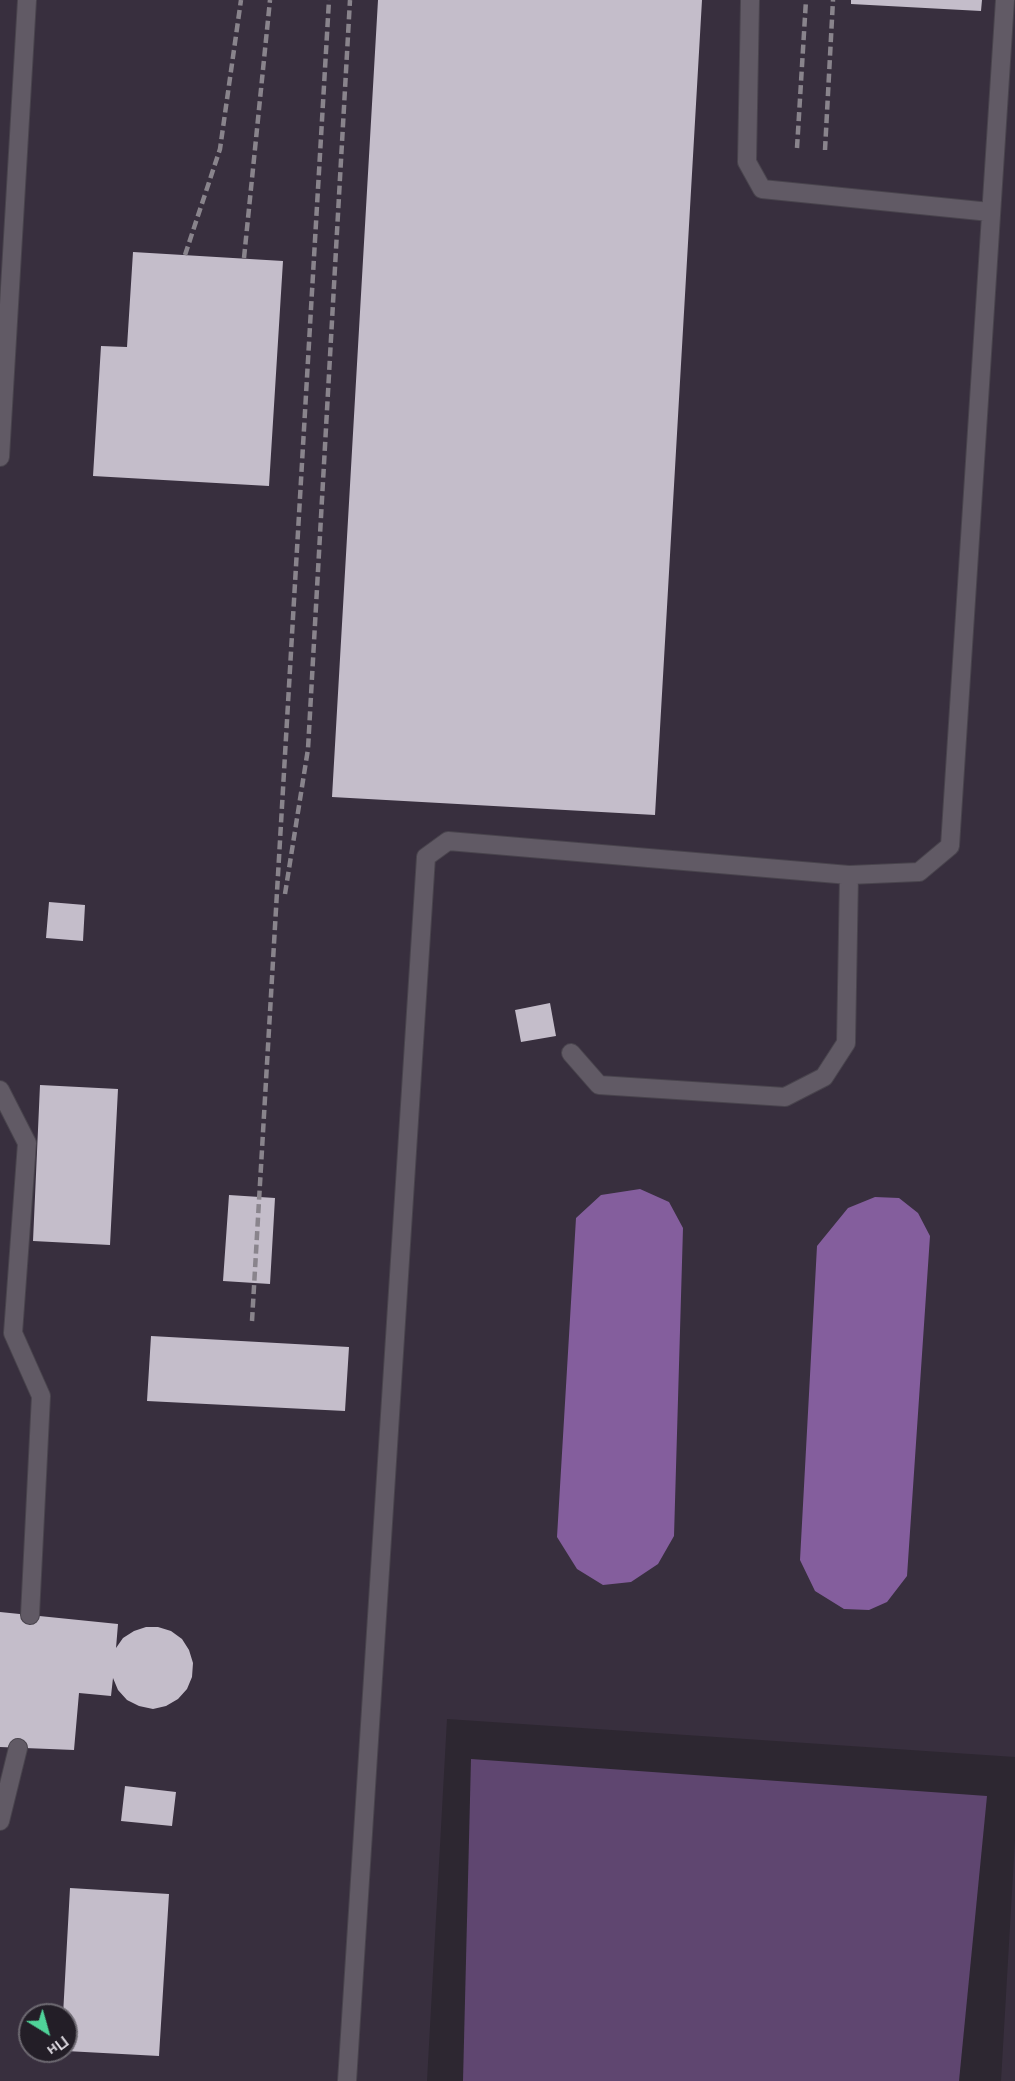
<!DOCTYPE html>
<meta charset="utf-8">
<style>
body{margin:0}
#map{position:relative;width:1015px;height:2081px;overflow:hidden;background:#2d2731;font-family:"Nunito Sans",sans-serif}
canvas{display:block}
.north{position:absolute;left:18px;top:2003px;width:60px;height:60px;box-sizing:border-box;background:#231e27;border:2px solid #6d6971;border-radius:50%;rotate:143deg;font-size:16px;font-weight:700;line-height:24px;text-align:center;color:#ddd9e0}
.north::after{content:'';display:block;margin:auto;width:21px;height:27px;background:#4fd399;clip-path:polygon(50% 0,100% 100%,50% 72%,0 100%)}
</style>
<div id="map">
<canvas width="1015" height="2081"></canvas>
<div class="north">Пн</div>
</div>
<script>
const ctx = document.querySelector('canvas').getContext('2d');
ctx.lineJoin = 'round';
function paint(path, color) { ctx.fillStyle = color; ctx.fill(path, 'evenodd'); }
function trace(path, color, width, dash) { ctx.strokeStyle = color; ctx.lineWidth = width; ctx.lineCap = dash ? 'butt' : 'round'; ctx.setLineDash(dash || []); ctx.stroke(path); }
const built = new Path2D(`
 M 0,0 L 1015,0 L 1015,1757 L 447,1719 L 427,2081 L 0,2081 ZM 30,2015 L 66,2015 L 66,2051 L 30,2051 Z
 M 1015,1840 L 1015,2081 L 1001,2081 Z`);
const green = new Path2D(`
 M 471,1759 L 987,1796 L 959,2081 L 463,2081 Z`);
const water = new Path2D(`
 M 640,1189 L 669,1202 L 683,1228 L 674,1536 L 658,1564 L 631,1582 L 603,1585 L 577,1569 L 557,1537 L 576,1218 L 601,1195 Z
 M 875,1197 L 899,1198 L 918,1213 L 930,1236 L 907,1576 L 887,1602 L 869,1610 L 844,1609 L 815,1591 L 800,1560 L 817,1246 L 848,1208 Z`);
const building = new Path2D(`
 M 378,0 L 702,0 L 655,815 L 332,797 Z
 M 851,0 L 982,0 L 981,11 L 851,4 Z
 M 133,252 L 283,261 L 269,486 L 93,476 L 101,346 L 127,347 Z
 M 49,902 L 85,905 L 83,941 L 46,938 Z
 M 550,1003 L 556,1036 L 521,1042 L 515,1010 Z
 M 40,1085 L 118,1089 L 110,1245 L 33,1241 Z
 M 229,1195 L 275,1198 L 270,1284 L 223,1281 Z
 M 151,1336 L 349,1347 L 345,1411 L 147,1401 Z
 M 0,1612 L 118,1624 L 116,1648 L 123,1638 L 134,1631 L 146,1627 L 158,1627 L 171,1631 L 182,1639 L 189,1650 L 193,1663 L 192,1677 L 187,1689 L 178,1699 L 166,1706 L 153,1709 L 139,1706 L 127,1700 L 118,1690 L 113,1678 L 111,1696 L 79,1693 L 74,1750 L 0,1747 Z
 M 125,1786 L 176,1792 L 172,1826 L 121,1821 Z
 M 70,1888 L 169,1894 L 159,2056 L 66,2051 L 66,2015 L 63,2015 Z`);
const lane = new Path2D(`
 M 750,0 L 747,162 L 762,189 L 990,212
 M 0,457 L 27,0
 M 571,1053 L 599,1085 L 785,1097 L 824,1077 L 846,1043 L 849,875
 M 0,1090 L 27,1143 L 13,1333 L 41,1396 L 30,1615
 M 0,1821 L 18,1748
 M 347,2081 L 426,857 L 448,841 L 849,875 L 919,872 L 950,846 L 1005,0`);
const rail = new Path2D(`
 M 797,148 L 806,0
 M 825,150 L 833,0
 M 185,255 L 220,149 L 241,0
 M 244,258 L 270,0
 M 285,894 L 308,749 L 350,0
 M 252,1321 L 329,0`);
paint(built, '#382f3e');
paint(green, '#5f4670');
paint(water, '#845e9d');
paint(building, '#c4bdca');
trace(lane, '#49444d', 20);
trace(lane, '#615a65', 18);
trace(rail, '#89848c', 4.5, [9, 4.5]);
</script>
